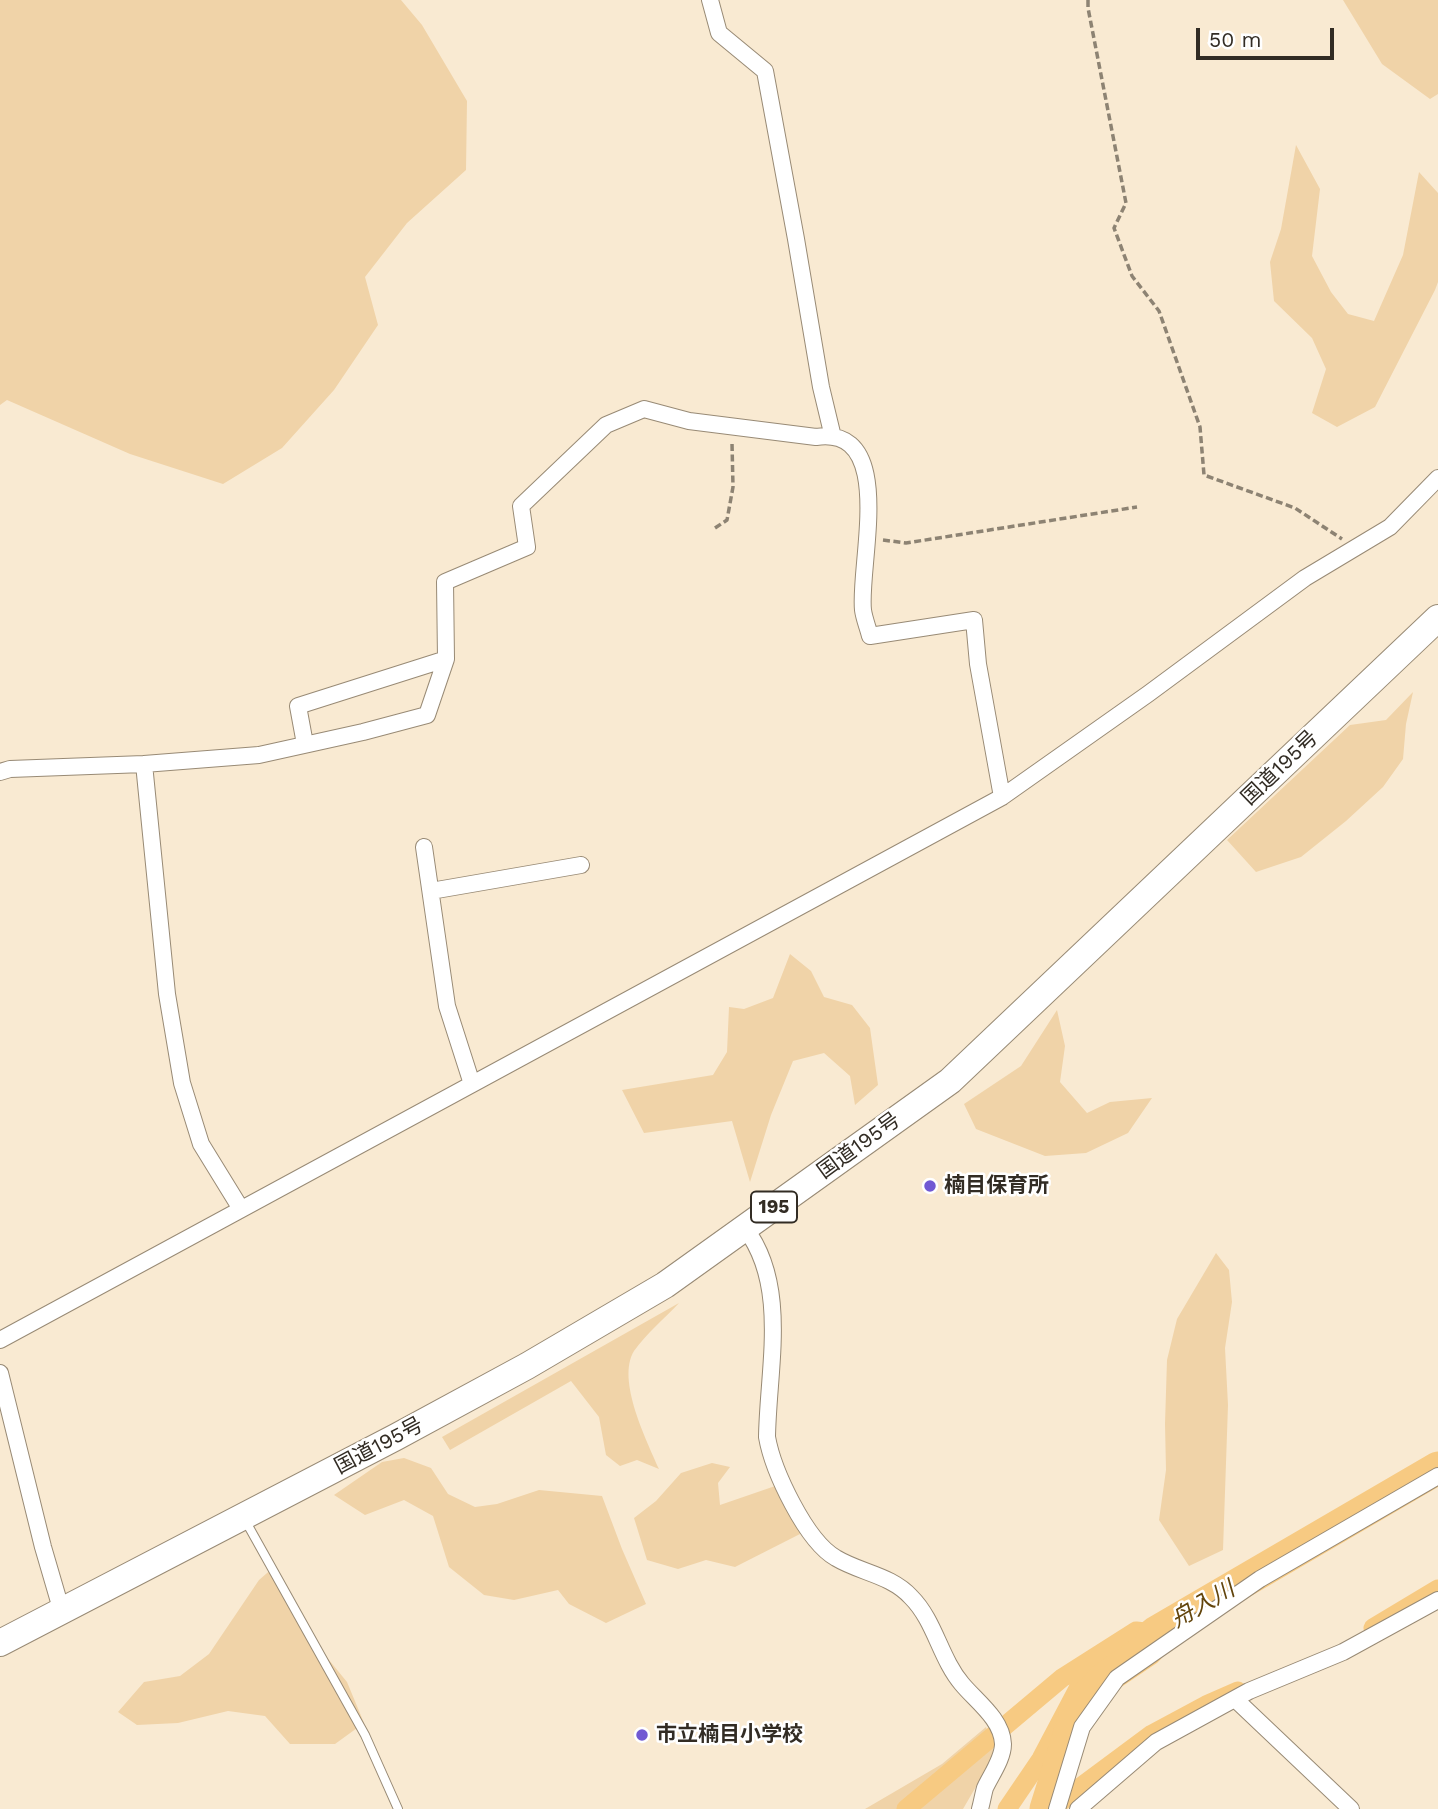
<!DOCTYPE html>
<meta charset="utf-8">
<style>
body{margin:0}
#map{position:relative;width:1438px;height:1809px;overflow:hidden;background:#f9ead2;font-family:"Work Sans",sans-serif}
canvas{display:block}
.scale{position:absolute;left:1196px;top:28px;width:138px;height:32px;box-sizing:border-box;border:4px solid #322c24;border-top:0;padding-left:9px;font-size:21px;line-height:24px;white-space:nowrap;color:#322c24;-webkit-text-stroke:5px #fff;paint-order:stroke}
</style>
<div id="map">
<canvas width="1438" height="1809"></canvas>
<div class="scale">50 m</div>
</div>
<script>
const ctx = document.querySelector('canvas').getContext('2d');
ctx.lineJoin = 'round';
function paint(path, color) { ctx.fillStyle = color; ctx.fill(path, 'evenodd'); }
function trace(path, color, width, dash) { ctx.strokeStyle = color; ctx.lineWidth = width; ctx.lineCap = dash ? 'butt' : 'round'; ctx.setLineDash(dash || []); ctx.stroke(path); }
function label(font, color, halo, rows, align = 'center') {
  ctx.font = font + ' "Work Sans","Noto Sans JP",sans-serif'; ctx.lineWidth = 5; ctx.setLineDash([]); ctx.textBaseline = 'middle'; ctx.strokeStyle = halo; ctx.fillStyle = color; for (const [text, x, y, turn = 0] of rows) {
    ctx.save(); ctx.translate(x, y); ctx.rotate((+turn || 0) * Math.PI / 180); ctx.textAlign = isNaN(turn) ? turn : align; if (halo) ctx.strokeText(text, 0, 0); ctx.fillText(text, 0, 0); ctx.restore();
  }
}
const green = new Path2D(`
 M 0,0 L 401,0 L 422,25 L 467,101 L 466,170 L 407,223 L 365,277 L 378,325 L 334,390 L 282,448 L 223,484 L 130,454 L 7,400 L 0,405 Z
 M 1343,0 L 1438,0 L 1438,94 L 1430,99 L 1382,64 Z
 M 1296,145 L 1320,189 L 1312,256 L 1331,292 L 1348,314 L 1374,321 L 1403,255 L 1419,172 L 1438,193 L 1438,282 L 1435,290 L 1375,407 L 1337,427 L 1312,413 L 1326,369 L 1312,338 L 1274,301 L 1270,262 L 1281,229 Z
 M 1413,692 L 1406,724 L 1403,759 L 1383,787 L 1346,821 L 1301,857 L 1256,872 L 1227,840 L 1350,725 L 1386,720 Z
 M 790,954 L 811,971 L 824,997 L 852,1005 L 870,1028 L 878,1085 L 855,1105 L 850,1076 L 824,1053 L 793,1061 L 771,1115 L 750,1182 L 732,1121 L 644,1133 L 622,1090 L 713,1075 L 727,1052 L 729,1007 L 744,1009 L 773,998 Z
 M 1057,1010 L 1065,1046 L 1060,1082 L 1087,1113 L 1110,1102 L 1152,1098 L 1128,1133 L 1086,1153 L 1045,1156 L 976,1129 L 964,1104 L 1021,1066 Z
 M 1216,1253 L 1229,1270 L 1232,1302 L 1225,1348 L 1228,1405 L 1223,1550 L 1189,1566 L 1159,1520 L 1166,1470 L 1165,1424 L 1167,1360 L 1177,1319 Z
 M 679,1303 C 665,1318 646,1334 634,1351 C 616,1380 647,1441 659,1469 L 637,1460 L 620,1466 L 606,1455 L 599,1417 L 571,1381 L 450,1450 L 442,1437 Z
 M 404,1458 L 431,1468 L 448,1494 L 475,1507 L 497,1504 L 539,1490 L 602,1496 L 622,1549 L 646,1604 L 606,1623 L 569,1604 L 558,1590 L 514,1600 L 484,1595 L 449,1567 L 433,1516 L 404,1500 L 365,1515 L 334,1495 L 382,1462 Z
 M 712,1463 L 730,1467 L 718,1483 L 720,1505 L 781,1484 L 802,1533 L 735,1567 L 706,1560 L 678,1569 L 647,1560 L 634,1518 L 656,1501 L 681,1473 Z
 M 274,1567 L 320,1649 L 347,1682 L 364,1723 L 335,1744 L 290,1744 L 265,1716 L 228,1711 L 178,1723 L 137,1725 L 118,1712 L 144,1682 L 180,1676 L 209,1654 L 259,1580 Z
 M 986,1727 L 995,1754 L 963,1809 L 865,1809 L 942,1764 Z`);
const canal = new Path2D(`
 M 1373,1628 L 1438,1589
 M 906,1809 L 1062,1678 L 1136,1631 L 1155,1633
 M 1007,1809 L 1041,1759 L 1080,1685 L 1122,1655
 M 1051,1809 L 1152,1734 L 1206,1705 L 1238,1691`);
const river = new Path2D(`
 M 1046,1809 L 1078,1707 L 1105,1678 L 1148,1649 L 1155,1633 L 1438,1468`);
const path = new Path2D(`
 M 1088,0 L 1088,8 L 1126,203 L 1114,228 L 1132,276 L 1159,311 L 1200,427 L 1204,475 L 1295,508 L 1342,539
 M 715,528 L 727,520 L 733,487 L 732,443
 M 883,540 L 906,543 L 1137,507`);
const service = new Path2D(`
 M 245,1520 L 365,1735 L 398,1809`);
const minor = new Path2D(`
 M 710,0 L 719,33 L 765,71 L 796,239 L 821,387 L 833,437
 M 305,744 L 298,706 L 446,659
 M 144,764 L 167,994 L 182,1083 L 201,1144 L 241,1209
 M 0,772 L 10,769 L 144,764 L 259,755 L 363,732 L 427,715 L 446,659 L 445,582 L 527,547 L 521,506 L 606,425 L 644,409 L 689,421 L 816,437 C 898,425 858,565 863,610 C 864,618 868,628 870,636 L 974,620 L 978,664 L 1002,797
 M 424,847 L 447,1006 L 472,1084
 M 431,891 L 581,865
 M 745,1228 C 789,1286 768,1368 767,1437 C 773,1471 806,1541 836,1558 C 861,1573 891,1575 911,1597 C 935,1621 940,1658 962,1684 C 976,1701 1002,1719 1003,1744 C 1003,1759 991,1775 985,1788 C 983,1795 982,1802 980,1809
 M 0,1340 L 1002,797 L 1148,694 L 1305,578 L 1390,527 L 1438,478
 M 0,1373 L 43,1547 L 62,1612
 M 1235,1699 L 1351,1809
 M 1057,1809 L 1082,1727 L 1117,1678 L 1260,1579 L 1438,1476
 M 1078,1809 L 1156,1742 L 1249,1691 L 1343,1652 L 1438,1600`);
const trunk = new Path2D(`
 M 0,1643 L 396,1437 L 527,1366 L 665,1285 L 950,1081 L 1438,618`);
const markers = [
 [930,1186,7,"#7159d3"],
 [642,1735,7,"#7159d3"]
];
const shields = [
 [774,1207,46]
];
const shieldNames = [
 ["195",774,1207]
];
const streetNames = [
 ["国道195号",1280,768,-44],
 ["国道195号",859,1146,-36],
 ["国道195号",379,1446,-28]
];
const poiNames = [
 ["楠目保育所",944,1186],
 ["市立楠目小学校",656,1735]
];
const waterNames = [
 ["舟入川",1203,1605,-30]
];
paint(green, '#f0d3a8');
trace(canal, '#f7ca82', 19);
trace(river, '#f7ca82', 33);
trace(service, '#988a75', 10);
trace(minor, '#988a75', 18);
trace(trunk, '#988a75', 28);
trace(path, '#8d8373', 3.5, [7, 3.5]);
trace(service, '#fff', 8);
trace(minor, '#fff', 16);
trace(trunk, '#fff', 26);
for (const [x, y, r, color] of markers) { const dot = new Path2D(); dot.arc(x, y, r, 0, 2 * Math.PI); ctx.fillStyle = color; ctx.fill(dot); trace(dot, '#fff', 2.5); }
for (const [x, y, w] of shields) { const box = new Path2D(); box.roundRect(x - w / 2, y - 15.5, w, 31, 5); ctx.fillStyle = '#fff'; ctx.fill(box); trace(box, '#322c24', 2); }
label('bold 19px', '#322c24', null, shieldNames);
label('21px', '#322c24', '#fff', streetNames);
label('bold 21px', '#322c24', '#fff', poiNames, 'left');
label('italic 23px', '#63450c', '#fff', waterNames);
</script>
